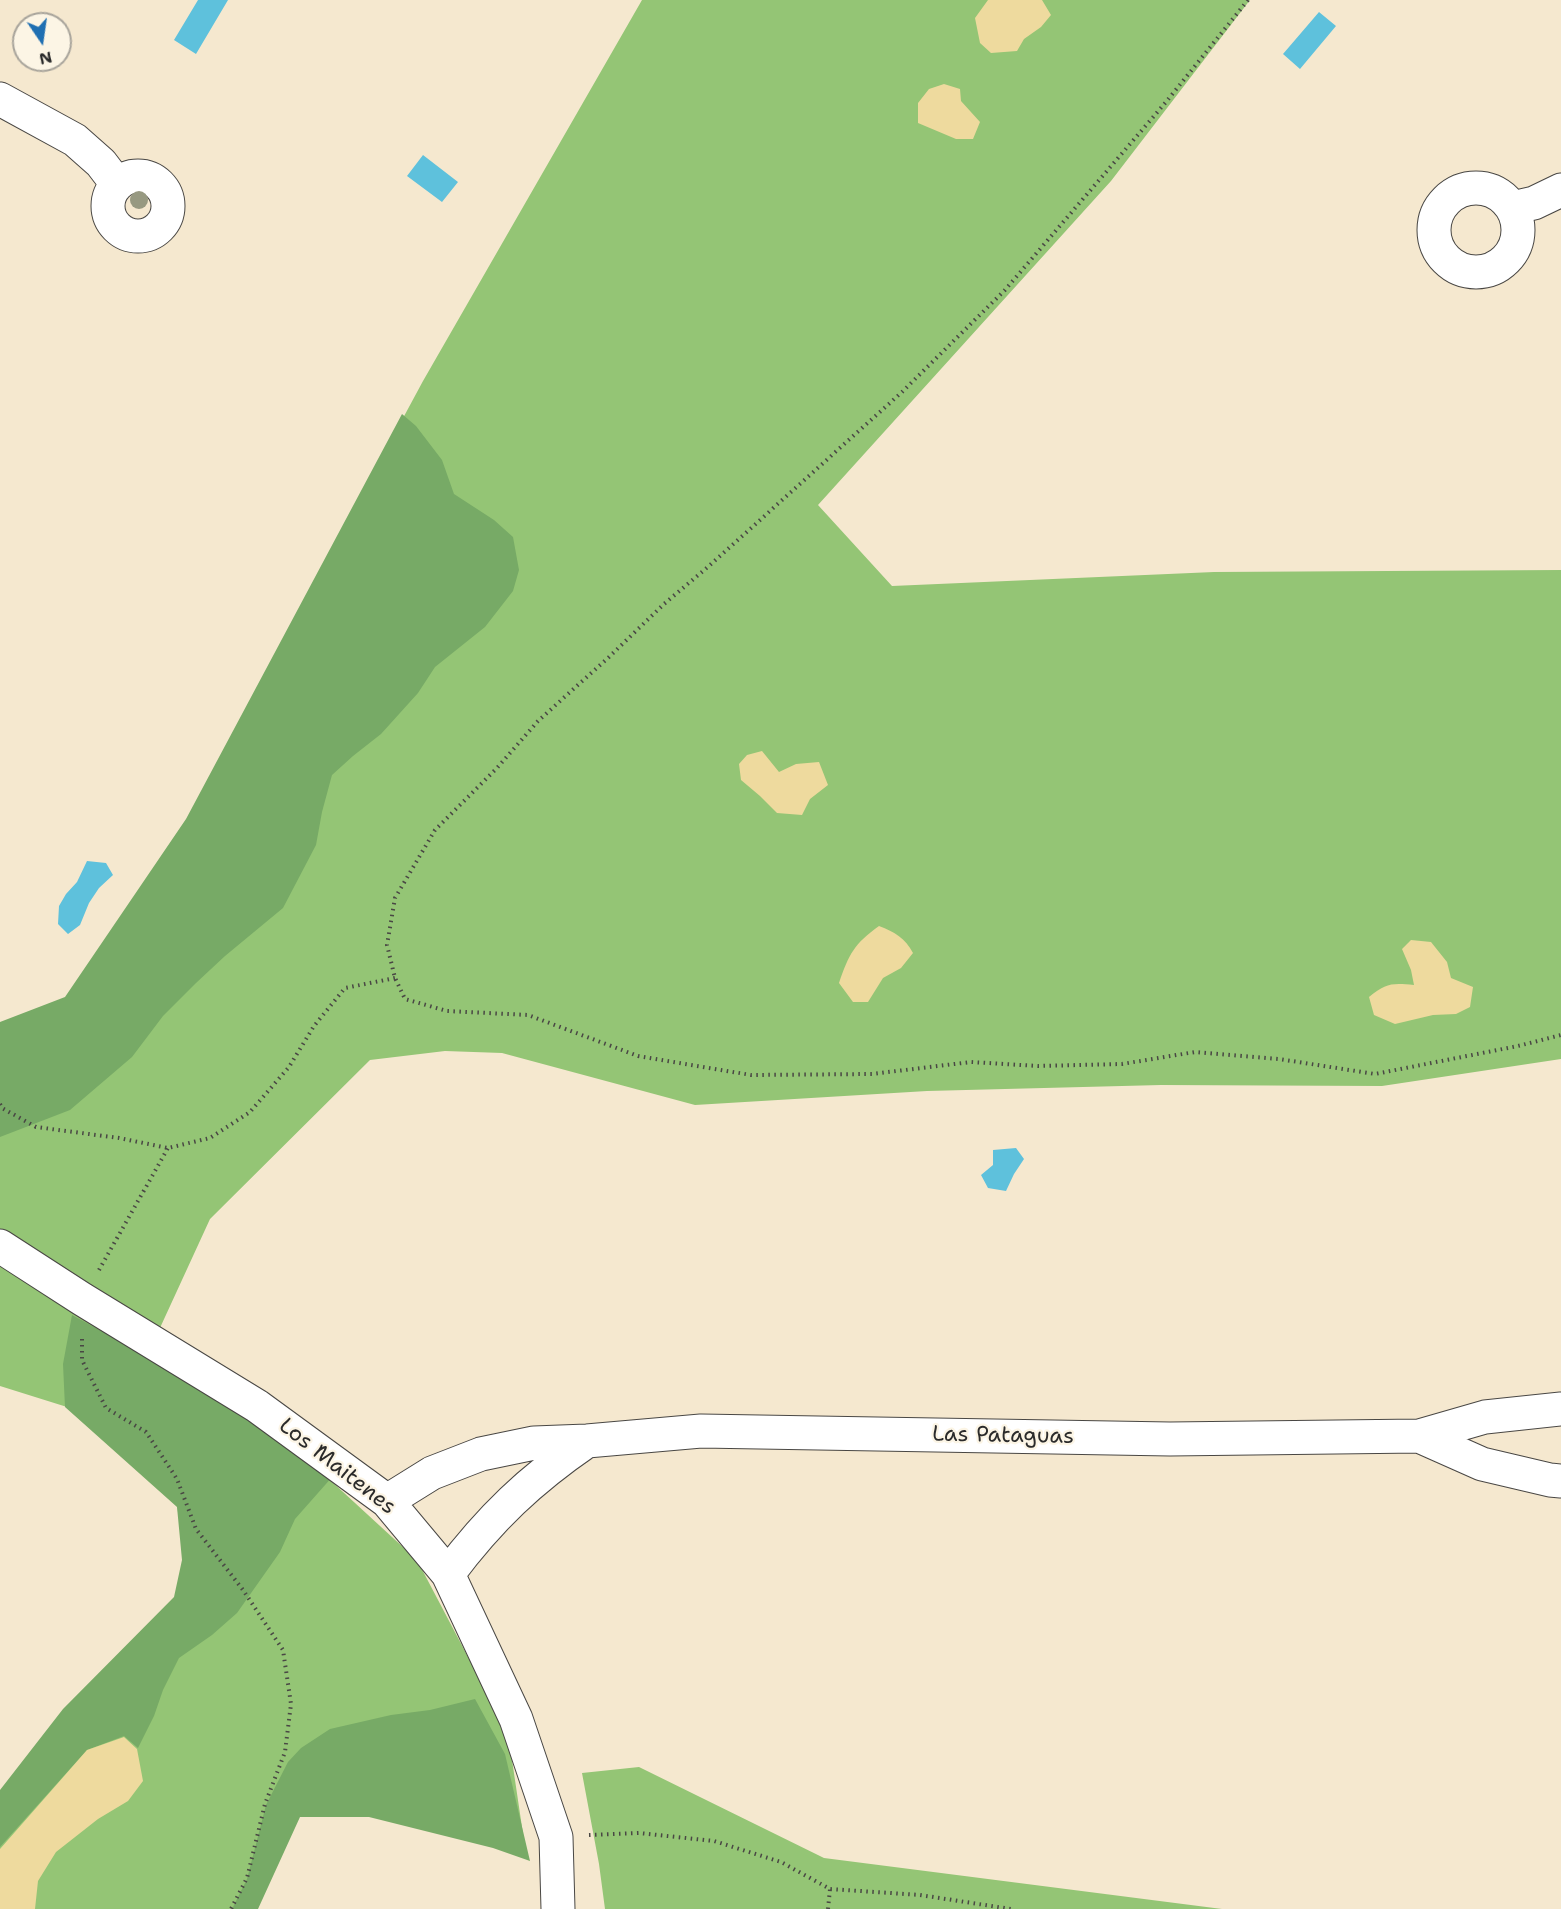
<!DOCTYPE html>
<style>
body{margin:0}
#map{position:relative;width:1561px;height:1909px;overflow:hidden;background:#f5e8cf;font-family:"Shantell Sans",sans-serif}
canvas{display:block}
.north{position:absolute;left:12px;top:12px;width:60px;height:60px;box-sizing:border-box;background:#fcf5e5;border:2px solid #a8a49b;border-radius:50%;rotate:167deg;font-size:16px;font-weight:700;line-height:24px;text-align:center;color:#2b2b2b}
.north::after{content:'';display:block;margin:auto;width:21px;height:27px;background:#1f6fb2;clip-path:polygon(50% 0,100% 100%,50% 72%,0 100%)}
</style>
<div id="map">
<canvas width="1561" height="1909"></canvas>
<div class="north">N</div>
</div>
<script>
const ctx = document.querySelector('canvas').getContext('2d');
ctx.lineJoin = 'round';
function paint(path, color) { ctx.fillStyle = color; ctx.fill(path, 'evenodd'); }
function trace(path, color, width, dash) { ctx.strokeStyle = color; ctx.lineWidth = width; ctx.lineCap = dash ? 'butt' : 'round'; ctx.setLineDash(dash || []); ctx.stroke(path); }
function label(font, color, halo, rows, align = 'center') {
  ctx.font = font + ' "Shantell Sans",sans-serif'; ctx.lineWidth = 4.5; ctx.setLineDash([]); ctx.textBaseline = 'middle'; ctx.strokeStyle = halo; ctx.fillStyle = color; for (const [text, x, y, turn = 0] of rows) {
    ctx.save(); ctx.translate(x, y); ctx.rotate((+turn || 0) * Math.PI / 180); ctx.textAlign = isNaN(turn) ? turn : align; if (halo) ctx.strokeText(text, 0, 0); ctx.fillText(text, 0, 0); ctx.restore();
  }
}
const green = new Path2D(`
 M 642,0 L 1250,0 L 1111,181 L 818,505 L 892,586 L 1214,572 L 1561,570 L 1561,1059 L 1382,1086 L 1161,1085 L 927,1091 L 695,1105 L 502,1053 L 445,1051 L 370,1060 L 210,1219 L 148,1354 L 330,1480 L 417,1560 L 508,1733 L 526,1854 L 365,1814 L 300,1813 L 254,1909 L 0,1909 L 0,1792 L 176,1598 L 185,1561 L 177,1505 L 67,1407 L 0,1386 L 0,1024 L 65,999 L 188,817 L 423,381 Z
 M 639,1767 L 824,1858 L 1222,1909 L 605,1909 L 599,1864 L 582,1773 Z`);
const forest = new Path2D(`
 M 402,414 L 416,426 L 442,460 L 454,494 L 494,520 L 513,537 L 519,570 L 513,591 L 485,627 L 435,667 L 418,693 L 381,734 L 353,756 L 332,775 L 322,812 L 316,845 L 283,908 L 225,956 L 196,983 L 163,1016 L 132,1057 L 70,1110 L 0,1137 L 0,1022 L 65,997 L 186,819 Z
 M 72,1315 L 223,1397 L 333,1476 L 295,1519 L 280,1552 L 237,1613 L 212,1635 L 179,1658 L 163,1690 L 154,1716 L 138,1748 L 124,1736 L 87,1750 L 0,1847 L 0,1790 L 63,1709 L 174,1597 L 182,1560 L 177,1507 L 65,1407 L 63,1364 Z
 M 475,1699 L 505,1754 L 530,1861 L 493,1848 L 369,1817 L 300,1817 L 258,1909 L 232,1909 L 247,1879 L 266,1805 L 288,1762 L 301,1748 L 330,1729 L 391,1715 L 430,1710 Z`);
const sand = new Path2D(`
 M 988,0 L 1042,0 L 1051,15 L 1041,27 L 1024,39 L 1017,51 L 991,53 L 980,43 L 975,18 Z
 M 944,84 L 960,89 L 961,101 L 980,122 L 973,139 L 956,139 L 918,123 L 918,103 L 929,89 Z
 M 762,751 L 779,772 L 796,764 L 819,762 L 828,785 L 810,799 L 802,815 L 777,813 L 760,796 L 741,780 L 739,764 L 747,755 Z
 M 879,926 C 895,932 905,938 913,953 L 901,968 L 883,978 L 868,1002 L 853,1002 L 839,983 C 849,954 854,944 879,926 Z
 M 1411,940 L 1431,942 L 1447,962 L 1451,978 L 1473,987 L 1470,1007 L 1456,1014 L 1433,1015 L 1395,1024 L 1374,1015 L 1369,997 C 1386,983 1392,983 1414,985 L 1411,970 L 1402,949 Z
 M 124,1737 L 137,1749 L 143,1781 L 128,1801 L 98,1819 L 56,1852 L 38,1881 L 35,1909 L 0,1909 L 0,1849 L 87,1750 Z`);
const water = new Path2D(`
 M 198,0 L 228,0 L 196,54 L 174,40 Z
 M 1319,12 L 1336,26 L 1300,69 L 1283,54 Z
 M 423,155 L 458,182 L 442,202 L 407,176 Z
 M 87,861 L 106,863 L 113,875 L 99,888 L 89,903 L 80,925 L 68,934 L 58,924 L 59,906 L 66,894 L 77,882 Z
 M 1016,1148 L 1024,1159 L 1014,1174 L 1006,1191 L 988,1188 L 981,1175 L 993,1165 L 993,1150 Z`);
const path = new Path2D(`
 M 1248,0 L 1166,102 L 1005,290 L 902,392 L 709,566 L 664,604 L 609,657 L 538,721 L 497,768 L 435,830 L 395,898 L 387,945 L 395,978 L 405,999 L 447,1011 L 528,1015 L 638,1056 L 751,1075 L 872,1074 L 971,1062 L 1038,1066 L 1122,1064 L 1195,1052 L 1279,1059 L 1375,1074 L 1518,1046 L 1561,1035
 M 0,1104 L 2,1108 L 36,1127 L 119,1138 L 168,1148 L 210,1138 L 250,1112 L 289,1067 L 314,1026 L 345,988 L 395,978
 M 99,1270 L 168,1148
 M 82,1339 L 82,1360 L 106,1408 L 146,1432 L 177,1479 L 196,1529 L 243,1590 L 283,1650 L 291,1704 L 285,1752 L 265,1804 L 247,1878 L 231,1909
 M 589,1835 L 639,1833 L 714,1841 L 781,1862 L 830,1889 L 920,1895 L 1011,1909
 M 828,1909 L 830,1889`);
const minor = new Path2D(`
 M 0,99 L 75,140 L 101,163 L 117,184
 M108 206a30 30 0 1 1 60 0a30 30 0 1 1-60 0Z
 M1434 230a42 42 0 1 1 84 0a42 42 0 1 1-84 0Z
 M 1512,208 L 1534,203 L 1561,190
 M 0,1246 L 82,1299 L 257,1406 L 387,1501 L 448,1574 L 516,1719 L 556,1837 L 558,1909
 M 1419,1436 L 1482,1464 L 1550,1480 L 1561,1481
 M 387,1501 L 432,1473 L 481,1454 L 534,1443 L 587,1441 L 701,1431 L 1170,1439 L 1419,1436 L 1485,1417 L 1561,1409
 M 448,1574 C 490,1518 530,1480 587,1441`);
const trees = [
 [139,200]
];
const streetNames = [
 ["Las Pataguas",1003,1436,1],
 ["Los Maitenes",337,1467,38]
];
paint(green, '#94c575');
paint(forest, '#7a6');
paint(sand, '#eeda9e');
paint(water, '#5ec1dc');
trace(minor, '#494744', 35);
trace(path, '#494744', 4, [1.5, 4.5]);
trace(minor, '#fff', 33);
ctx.fillStyle = '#979981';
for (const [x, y] of trees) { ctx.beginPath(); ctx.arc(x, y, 9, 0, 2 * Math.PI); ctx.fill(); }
label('22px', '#2b2b2b', '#fcf5e5', streetNames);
</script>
